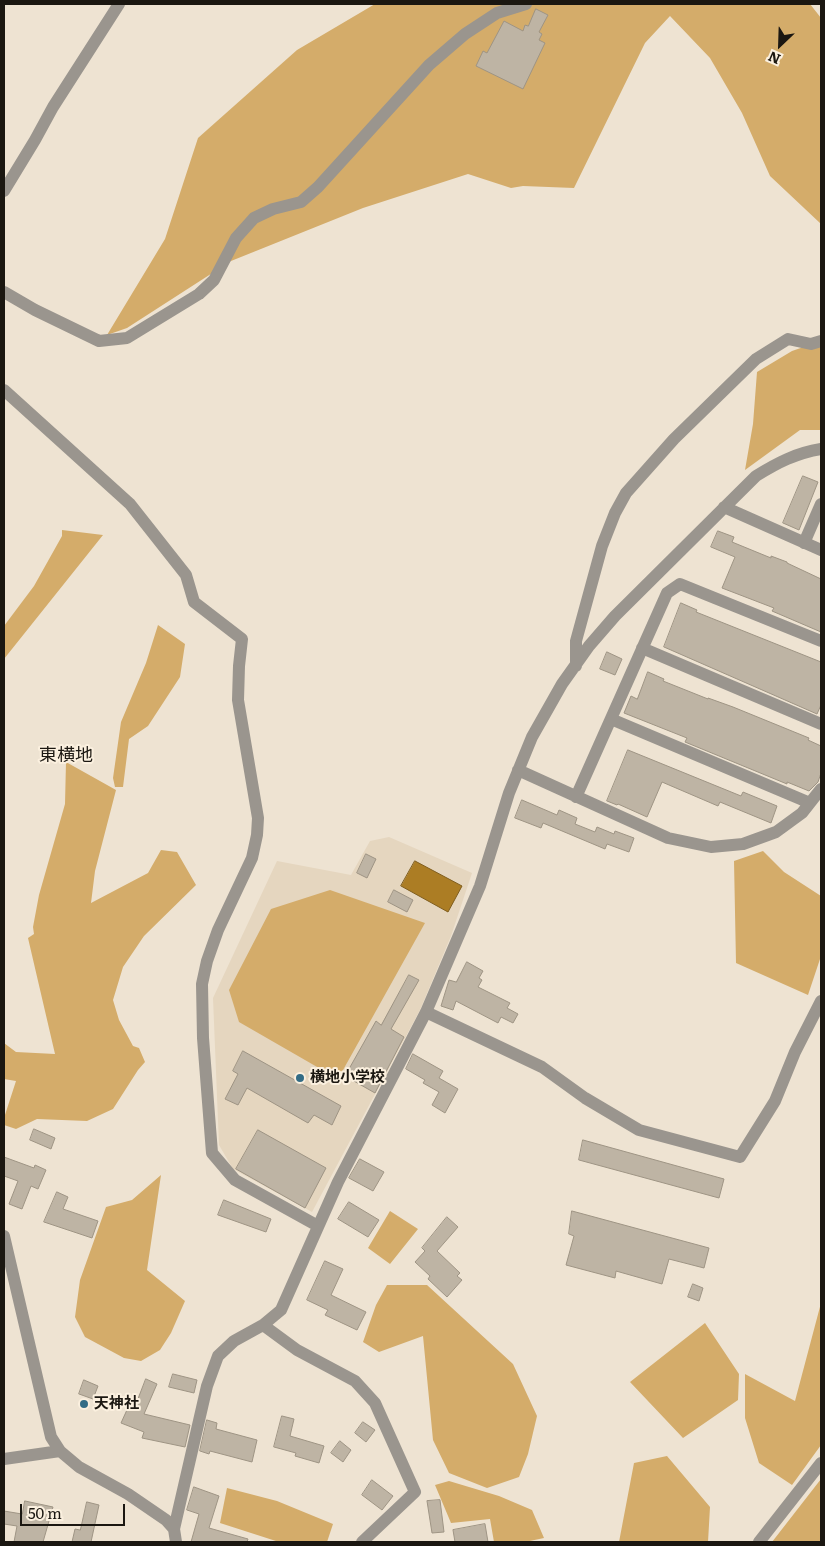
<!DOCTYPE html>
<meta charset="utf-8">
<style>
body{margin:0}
#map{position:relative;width:825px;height:1546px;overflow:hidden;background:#eee3d2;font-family:Literata,serif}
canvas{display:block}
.frame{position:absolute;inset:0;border:5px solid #1b1711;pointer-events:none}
.north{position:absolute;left:755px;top:20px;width:50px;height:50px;-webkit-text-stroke:4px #fbf0df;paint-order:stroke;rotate:204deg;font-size:14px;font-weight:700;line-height:20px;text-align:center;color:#1b1711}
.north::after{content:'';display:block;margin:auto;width:18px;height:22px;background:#1b1711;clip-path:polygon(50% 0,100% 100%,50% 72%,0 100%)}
.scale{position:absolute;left:20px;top:1504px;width:105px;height:22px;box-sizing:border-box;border:2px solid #1b1711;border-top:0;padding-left:6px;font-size:15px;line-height:18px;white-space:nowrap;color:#1b1711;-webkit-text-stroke:4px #fbf0df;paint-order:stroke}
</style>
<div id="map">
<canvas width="825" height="1546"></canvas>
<div class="frame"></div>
<div class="north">N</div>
<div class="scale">50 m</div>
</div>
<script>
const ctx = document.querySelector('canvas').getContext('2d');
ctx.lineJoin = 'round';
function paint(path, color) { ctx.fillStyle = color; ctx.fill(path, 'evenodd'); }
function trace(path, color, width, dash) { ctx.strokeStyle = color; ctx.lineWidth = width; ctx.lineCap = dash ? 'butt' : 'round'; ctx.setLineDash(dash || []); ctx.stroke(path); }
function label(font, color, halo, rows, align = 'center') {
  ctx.font = font + ' Literata,"Noto Sans JP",serif'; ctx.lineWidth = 4; ctx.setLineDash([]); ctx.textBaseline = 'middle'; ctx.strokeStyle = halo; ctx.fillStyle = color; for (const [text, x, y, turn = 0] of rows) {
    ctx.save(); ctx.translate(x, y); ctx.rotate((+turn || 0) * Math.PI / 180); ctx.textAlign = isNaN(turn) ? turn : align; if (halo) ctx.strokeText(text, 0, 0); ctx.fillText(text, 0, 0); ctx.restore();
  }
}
const built = new Path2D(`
 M 389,837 L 472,873 L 451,936 L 420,1010 L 312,1212 L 233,1169 L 219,1145 L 213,998 L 277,861 L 351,875 L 370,841 Z`);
const green = new Path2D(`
 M 375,4 L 810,4 L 821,18 L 821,224 L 770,176 L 742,113 L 710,58 L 670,16 L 645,43 L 574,188 L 523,186 L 511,188 L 468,174 L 363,208 L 231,261 L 127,328 L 107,335 L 165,239 L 198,138 L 297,50 Z
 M 821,341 L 821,430 L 800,430 L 745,470 L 753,424 L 757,372 L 792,351 Z
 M 62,530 L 103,535 L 4,659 L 4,626 L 34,586 L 62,536 Z
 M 158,625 L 185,644 L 180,677 L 148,726 L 129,739 L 123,787 L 115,787 L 113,778 L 121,722 L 146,663 Z
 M 66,762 L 116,790 L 95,871 L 91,903 L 148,873 L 161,850 L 177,852 L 196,885 L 144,936 L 123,967 L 113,1000 L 119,1020 L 133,1046 L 139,1048 L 145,1062 L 138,1070 L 113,1109 L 87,1121 L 37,1119 L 16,1129 L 4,1125 L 4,1118 L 16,1081 L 4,1079 L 4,1043 L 16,1052 L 55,1054 L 28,938 L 34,934 L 33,927 L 39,895 L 65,804 Z
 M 763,851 L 784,872 L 821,896 L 821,956 L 808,995 L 736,963 L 734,861 Z
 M 330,890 L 425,923 L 338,1079 L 239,1022 L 229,990 L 271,909 Z
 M 161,1175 L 147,1270 L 185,1301 L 171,1333 L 160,1350 L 141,1361 L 124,1358 L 85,1337 L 75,1317 L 80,1280 L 106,1207 L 132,1200 Z
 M 390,1211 L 418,1229 L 390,1264 L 368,1248 Z
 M 387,1285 L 427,1285 L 513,1364 L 537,1416 L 528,1454 L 519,1477 L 487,1488 L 449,1473 L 433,1440 L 423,1336 L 379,1352 L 363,1342 L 376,1305 Z
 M 821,1303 L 821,1445 L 792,1485 L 759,1463 L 745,1418 L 745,1374 L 795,1401 Z
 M 705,1323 L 739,1374 L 738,1400 L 683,1438 L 630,1382 Z
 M 667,1456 L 710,1507 L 708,1542 L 619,1542 L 634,1463 Z
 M 821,1479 L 821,1542 L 772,1542 Z
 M 449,1481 L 499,1496 L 532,1510 L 544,1538 L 525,1542 L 494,1542 L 490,1519 L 451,1523 L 435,1485 Z
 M 227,1488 L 277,1501 L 333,1524 L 327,1542 L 279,1542 L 220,1523 Z`);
const water = new Path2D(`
 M 415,861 L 462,886 L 448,912 L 401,886 Z`);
const building = new Path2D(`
 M 536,9 L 548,15 L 539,32 L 542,34 L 539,40 L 545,43 L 523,89 L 476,66 L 483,51 L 487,53 L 504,21 L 523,31 L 525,25 L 528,26 Z
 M 803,476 L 818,482 L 799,530 L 783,523 Z
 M 718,531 L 734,537 L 732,542 L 771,558 L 771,556 L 787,562 L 787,563 L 821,579 L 821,632 L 772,611 L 774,608 L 722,588 L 735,557 L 711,547 Z
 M 681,603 L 697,610 L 696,612 L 821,662 L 821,705 L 817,714 L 664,647 Z
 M 607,652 L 622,659 L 615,675 L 600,669 Z
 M 648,672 L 664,679 L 663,681 L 708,699 L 708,698 L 733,707 L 809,738 L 808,740 L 821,746 L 821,773 L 818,782 L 809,791 L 787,782 L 787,784 L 685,742 L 687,738 L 624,713 L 631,696 L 637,699 Z
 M 628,750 L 741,796 L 743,792 L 777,806 L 771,823 L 720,802 L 718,806 L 662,782 L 647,817 L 618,804 L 617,805 L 607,801 Z
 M 522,800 L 557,815 L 559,810 L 577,818 L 575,824 L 595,832 L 597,827 L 614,834 L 615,831 L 634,838 L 629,852 L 607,844 L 605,849 L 543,823 L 541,828 L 515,818 Z
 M 366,854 L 376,859 L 367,878 L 357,873 Z
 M 394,890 L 413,900 L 407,912 L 388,902 Z
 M 467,962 L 483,971 L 479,978 L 482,980 L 478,987 L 510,1003 L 507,1008 L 518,1014 L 513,1023 L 501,1017 L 498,1023 L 456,1001 L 453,1010 L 441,1006 L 449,980 L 456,982 Z
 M 409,975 L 419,980 L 391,1029 L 404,1037 L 375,1093 L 345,1076 L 376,1021 L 381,1025 Z
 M 243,1051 L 341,1106 L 332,1125 L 314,1115 L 308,1123 L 247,1088 L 238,1105 L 225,1099 L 238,1074 L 233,1071 Z
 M 413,1054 L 443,1071 L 439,1078 L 458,1089 L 445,1113 L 432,1105 L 439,1092 L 423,1083 L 425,1080 L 406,1069 Z
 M 34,1129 L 55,1138 L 51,1149 L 30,1140 Z
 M 258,1130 L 326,1168 L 305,1208 L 236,1169 Z
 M 583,1140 L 724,1179 L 719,1198 L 579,1160 Z
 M 4,1157 L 34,1168 L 35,1165 L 46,1170 L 38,1189 L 31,1186 L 22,1209 L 9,1204 L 18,1181 L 4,1176 Z
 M 360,1159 L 384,1172 L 373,1191 L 349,1178 Z
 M 57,1192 L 68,1197 L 63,1209 L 98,1221 L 92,1238 L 44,1222 Z
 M 224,1200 L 271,1219 L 266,1232 L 218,1215 Z
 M 349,1202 L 379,1220 L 368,1237 L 338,1219 Z
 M 572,1211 L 709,1248 L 704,1268 L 669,1259 L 662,1284 L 616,1271 L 615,1278 L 566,1265 L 574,1236 L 569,1234 Z
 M 447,1217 L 458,1227 L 437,1251 L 460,1273 L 457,1276 L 462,1280 L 447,1297 L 428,1279 L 430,1276 L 415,1262 L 425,1251 L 422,1248 Z
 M 325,1261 L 343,1269 L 331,1295 L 366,1312 L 357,1330 L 325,1315 L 328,1310 L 307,1300 Z
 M 693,1284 L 703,1288 L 699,1301 L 688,1297 Z
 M 173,1374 L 197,1380 L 194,1393 L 169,1387 Z
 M 146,1379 L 157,1384 L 144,1414 L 190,1425 L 185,1447 L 142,1438 L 144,1432 L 121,1423 L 131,1401 L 136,1403 Z
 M 84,1380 L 98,1386 L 93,1399 L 79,1394 Z
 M 282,1416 L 294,1419 L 290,1436 L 324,1446 L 319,1463 L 295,1456 L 296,1453 L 274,1447 Z
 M 207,1420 L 217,1423 L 216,1429 L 257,1440 L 252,1462 L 210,1451 L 209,1454 L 200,1451 Z
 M 363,1422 L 375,1430 L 366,1442 L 355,1433 Z
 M 340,1441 L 351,1450 L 343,1462 L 331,1453 Z
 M 372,1480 L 393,1496 L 382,1510 L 362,1495 Z
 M 194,1487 L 219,1496 L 209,1528 L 248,1539 L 247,1542 L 191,1542 L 199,1514 L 187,1510 Z
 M 440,1500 L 444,1532 L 432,1533 L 427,1501 Z
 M 25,1501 L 53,1507 L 43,1542 L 14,1542 L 17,1526 L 4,1524 L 4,1511 L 22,1514 Z
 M 87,1502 L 99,1505 L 91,1542 L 72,1542 L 75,1529 L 80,1530 Z
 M 485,1524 L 488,1542 L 455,1542 L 453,1530 Z`);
const minor = new Path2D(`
 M 4,191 L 35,140 L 53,107 L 119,4
 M 4,292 L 35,310 L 99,341 L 127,338 L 199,294 L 214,280 L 236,238 L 254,218 L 273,209 L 301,202 L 318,187 L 429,65 L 465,34 L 497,13 L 526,4
 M 4,390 L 130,504 L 186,575 L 194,602 L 242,639 L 239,666 L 238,700 L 258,818 L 257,835 L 252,858 L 218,930 L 207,961 L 202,984 L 203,1038 L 212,1153 L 235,1180 L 318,1226
 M 724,507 L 821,550
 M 804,543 L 821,504
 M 642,648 L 821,724
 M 576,666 L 576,641 L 602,546 L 615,513 L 626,493 L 674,439 L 756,359 L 788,339 L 811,344 L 821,341
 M 611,719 L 810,803
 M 518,770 L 668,838 L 711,847 L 743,844 L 776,832 L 802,813 L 821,789
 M 576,797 L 667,593 L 680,584 L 821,641
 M 426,1012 L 542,1067 L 585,1098 L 639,1130 L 740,1157 L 775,1101 L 795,1052 L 821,1001
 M 4,1236 L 51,1437 L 60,1451 L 79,1467 L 128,1494 L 166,1520 L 174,1529
 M 263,1325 L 297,1350 L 355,1381 L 375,1403 L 415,1492 L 362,1542
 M 4,1459 L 60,1451
 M 176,1542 L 174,1529 L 207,1386 L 218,1356 L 234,1341 L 263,1325 L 281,1310 L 338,1182 L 426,1012 L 480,886 L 509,793 L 532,737 L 562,684 L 589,646 L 615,616 L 756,476 C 777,463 796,453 821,449
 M 759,1542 L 821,1463`);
const markers = [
 [300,1078,5,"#336c85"],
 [84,1404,5,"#336c85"]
];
const poiNames = [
 ["横地小学校",310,1078],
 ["天神社",94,1404]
];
const quarterNames = [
 ["東横地",66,756]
];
paint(built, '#e5d6bf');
paint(green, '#d4ac6a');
paint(water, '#ac7d24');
trace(water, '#805e1e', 1);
paint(building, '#beb4a4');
trace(building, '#9e9484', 1);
trace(minor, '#9a958e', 12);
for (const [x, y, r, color] of markers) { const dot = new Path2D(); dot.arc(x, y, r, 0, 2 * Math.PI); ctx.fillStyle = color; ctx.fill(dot); trace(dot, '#fbf0df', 2); }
label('bold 15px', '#1b1711', '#fbf0df', poiNames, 'left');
label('18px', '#1b1711', '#fbf0df', quarterNames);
</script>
